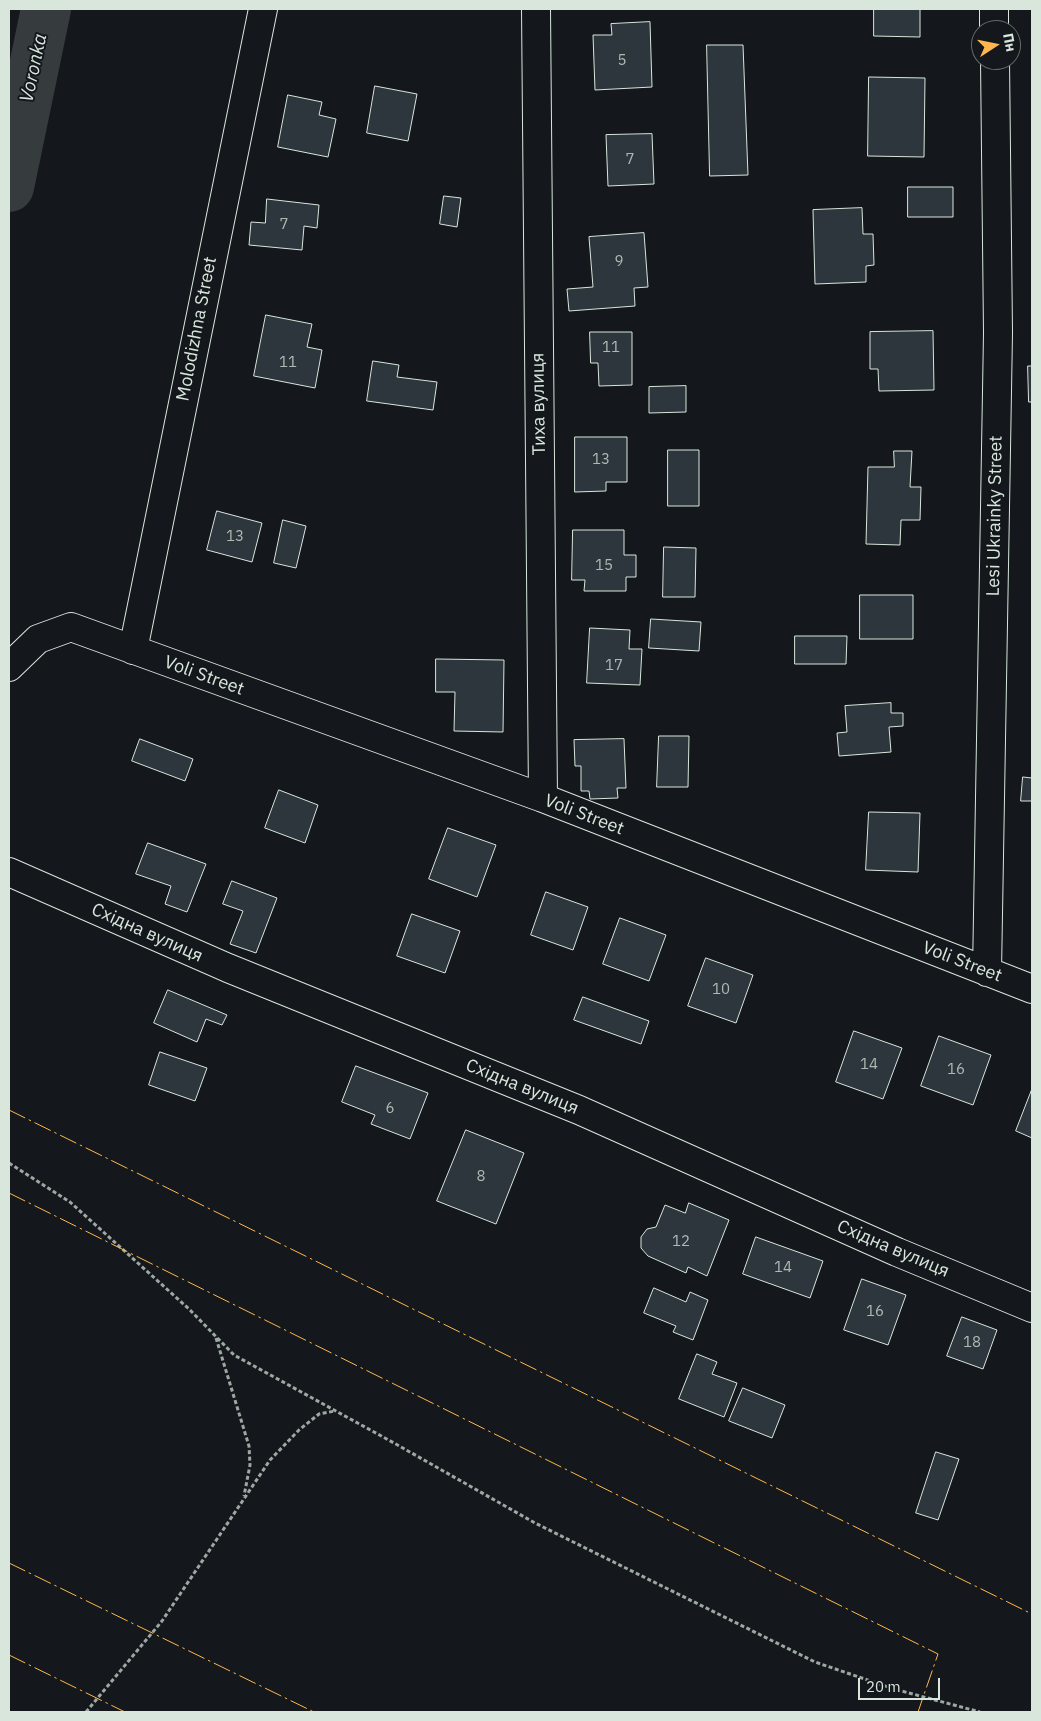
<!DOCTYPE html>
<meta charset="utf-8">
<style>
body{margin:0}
#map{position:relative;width:1041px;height:1721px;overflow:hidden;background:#14181c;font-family:"IBM Plex Sans",sans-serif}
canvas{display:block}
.frame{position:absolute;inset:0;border:10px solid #d8e6dc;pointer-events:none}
.north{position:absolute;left:971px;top:20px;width:50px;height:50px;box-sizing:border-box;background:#14181c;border:1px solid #626a69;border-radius:50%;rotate:79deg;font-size:14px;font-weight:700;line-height:20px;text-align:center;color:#d8e6dc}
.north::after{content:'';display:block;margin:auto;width:18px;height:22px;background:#ffb74d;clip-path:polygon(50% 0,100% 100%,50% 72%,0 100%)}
.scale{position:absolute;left:858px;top:1678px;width:82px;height:22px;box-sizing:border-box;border:2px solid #d8e6dc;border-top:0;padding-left:6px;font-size:15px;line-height:18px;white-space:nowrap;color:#d8e6dc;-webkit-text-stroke:4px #14181c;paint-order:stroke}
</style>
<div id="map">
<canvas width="1041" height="1721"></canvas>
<div class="frame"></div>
<div class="north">Пн</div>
<div class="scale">20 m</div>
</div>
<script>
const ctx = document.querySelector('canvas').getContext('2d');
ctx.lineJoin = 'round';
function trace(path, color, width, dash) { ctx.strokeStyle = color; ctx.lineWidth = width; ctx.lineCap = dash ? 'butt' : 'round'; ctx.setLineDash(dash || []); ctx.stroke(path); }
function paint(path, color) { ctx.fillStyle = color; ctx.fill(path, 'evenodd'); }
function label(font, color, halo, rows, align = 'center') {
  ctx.font = font + ' "IBM Plex Sans",sans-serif'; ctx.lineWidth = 4; ctx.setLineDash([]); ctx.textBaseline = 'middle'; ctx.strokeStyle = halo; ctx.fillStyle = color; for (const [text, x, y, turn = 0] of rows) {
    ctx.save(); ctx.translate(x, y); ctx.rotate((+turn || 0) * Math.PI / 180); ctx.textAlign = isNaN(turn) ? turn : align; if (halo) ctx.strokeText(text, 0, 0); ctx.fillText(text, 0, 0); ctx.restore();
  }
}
const river = new Path2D(`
 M 9,187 L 46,9`);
const building = new Path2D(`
 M 874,9 L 920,9 L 920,37 L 874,36 Z
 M 650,22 L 652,87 L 595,90 L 593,35 L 612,35 L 611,24 Z
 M 707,45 L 743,45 L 748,175 L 710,176 Z
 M 869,77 L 925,78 L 924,157 L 868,156 Z
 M 375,86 L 417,94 L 408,141 L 367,133 Z
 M 288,95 L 322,102 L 319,115 L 336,119 L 328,157 L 278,147 Z
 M 652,134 L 654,184 L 608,186 L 606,135 Z
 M 908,187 L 953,187 L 953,217 L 908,217 Z
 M 444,196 L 461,198 L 457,227 L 440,224 Z
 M 267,199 L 319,205 L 317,228 L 304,226 L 302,250 L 249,245 L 251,222 L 265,223 Z
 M 862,208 L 863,234 L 873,234 L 874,265 L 866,266 L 866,282 L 815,284 L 813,210 Z
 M 644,233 L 648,287 L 634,288 L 635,306 L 569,311 L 567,289 L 593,287 L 589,237 Z
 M 266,315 L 312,324 L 307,347 L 322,350 L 315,388 L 254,376 Z
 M 933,331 L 934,390 L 879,391 L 878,369 L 870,369 L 870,332 Z
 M 590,332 L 632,332 L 632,385 L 599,386 L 598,363 L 591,363 Z
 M 373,361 L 399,365 L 397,377 L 437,382 L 433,410 L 367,401 Z
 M 1028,366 L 1032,366 L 1032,402 L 1029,402 Z
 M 686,386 L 686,412 L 649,413 L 649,387 Z
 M 575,437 L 627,437 L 627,482 L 606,482 L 606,491 L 575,492 Z
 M 668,450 L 699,450 L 699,506 L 668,506 Z
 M 894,451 L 912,451 L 910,487 L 921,487 L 920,520 L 901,520 L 900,545 L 866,544 L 868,467 L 894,467 Z
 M 217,511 L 262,523 L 252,562 L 207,550 Z
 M 283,520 L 306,526 L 296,568 L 274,563 Z
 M 573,530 L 624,530 L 624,555 L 636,555 L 636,577 L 626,577 L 626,591 L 584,591 L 585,580 L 572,580 Z
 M 664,547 L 696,548 L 695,597 L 663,597 Z
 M 860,595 L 913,595 L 913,639 L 860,639 Z
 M 651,619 L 701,622 L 699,651 L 649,648 Z
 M 590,628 L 630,630 L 629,649 L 642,649 L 640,685 L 587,683 Z
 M 795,636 L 847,636 L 846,664 L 795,664 Z
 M 436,659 L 504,660 L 503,732 L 454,731 L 455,692 L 436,692 Z
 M 891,703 L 891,713 L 903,713 L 903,726 L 889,727 L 891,752 L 839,756 L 837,733 L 847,732 L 845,706 Z
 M 659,736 L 689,736 L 688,787 L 657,787 Z
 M 140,739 L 193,759 L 185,781 L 132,761 Z
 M 624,739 L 626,788 L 617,788 L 618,798 L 590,799 L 589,791 L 581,791 L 581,766 L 575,766 L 574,740 Z
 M 1023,777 L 1032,778 L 1032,801 L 1021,801 Z
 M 279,790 L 318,805 L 305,843 L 265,828 Z
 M 869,812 L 920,813 L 918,872 L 866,870 Z
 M 448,828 L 496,845 L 477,897 L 429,879 Z
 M 148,843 L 206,864 L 187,912 L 165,904 L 171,886 L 136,874 Z
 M 232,881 L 277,898 L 256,953 L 230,944 L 243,911 L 223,904 Z
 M 546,892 L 588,907 L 573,950 L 531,935 Z
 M 412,914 L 460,931 L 445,973 L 397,956 Z
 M 620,918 L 666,935 L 649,981 L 603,964 Z
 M 706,958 L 753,975 L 736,1023 L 688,1006 Z
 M 168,990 L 227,1015 L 222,1025 L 206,1019 L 197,1042 L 154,1023 Z
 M 583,997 L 649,1021 L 641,1044 L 574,1020 Z
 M 854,1031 L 902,1048 L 883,1099 L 836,1082 Z
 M 939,1036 L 991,1055 L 973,1105 L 921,1086 Z
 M 160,1052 L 207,1068 L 195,1101 L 149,1085 Z
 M 356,1066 L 428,1093 L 410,1139 L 371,1124 L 375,1115 L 342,1102 Z
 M 1032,1089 L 1032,1138 L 1016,1131 Z
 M 466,1130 L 524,1153 L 496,1224 L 437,1201 Z
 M 689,1203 L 729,1220 L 707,1276 L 688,1267 L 686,1273 L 648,1256 L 641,1248 L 641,1237 L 647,1229 L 656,1227 L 665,1205 L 685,1213 Z
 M 756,1237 L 823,1261 L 810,1298 L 743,1274 Z
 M 862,1279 L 906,1295 L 888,1345 L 844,1330 Z
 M 654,1288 L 686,1302 L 690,1292 L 708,1300 L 693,1340 L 673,1332 L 676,1326 L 644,1313 Z
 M 962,1317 L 997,1330 L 983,1369 L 947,1356 Z
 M 697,1354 L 717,1362 L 712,1374 L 737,1383 L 724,1417 L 679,1399 Z
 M 743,1388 L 785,1405 L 772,1438 L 729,1421 Z
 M 936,1452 L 959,1459 L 938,1520 L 916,1513 Z`);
const path = new Path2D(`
 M 9,1163 L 70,1202 L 189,1309 L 234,1355 L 394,1443 L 535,1523 L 815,1662 L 894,1689 L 980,1712
 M 216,1338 L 249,1446 L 250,1465 L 244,1496
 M 86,1712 L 162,1621 L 270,1460 L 299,1430 L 319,1414 L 335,1411`);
const minor = new Path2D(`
 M 536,9 L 543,798
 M 994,9 L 994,30
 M 133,650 L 263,9
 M 9,667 L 38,639 L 71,627 L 543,798 L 1032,989
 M 9,872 L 228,968 L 579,1110 L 897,1252 L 1032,1308
 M 987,972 L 998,333 L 995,60`);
const power = new Path2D(`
 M 9,1110 L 1032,1614
 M 9,1193 L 938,1654 L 918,1712
 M 9,1563 L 314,1712
 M 9,1655 L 125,1712`);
const numberNames = [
 ["5",622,61],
 ["7",630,160],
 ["7",284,225],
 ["9",619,262],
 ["11",611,348],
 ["11",288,363],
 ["13",601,460],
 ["13",235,537],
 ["15",604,566],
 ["17",614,666],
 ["10",721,990],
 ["14",869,1065],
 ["16",956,1070],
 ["6",390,1109],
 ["8",481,1177],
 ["12",681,1242],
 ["14",783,1268],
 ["16",875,1312],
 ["18",972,1343]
];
const streetNames = [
 ["Molodizhna Street",197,329,-79],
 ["Тиха вулиця",539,404,-91],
 ["Lesi Ukrainky Street",995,516,-89],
 ["Voli Street",204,676,20],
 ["Voli Street",584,815,21],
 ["Східна вулиця",147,933,24],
 ["Voli Street",962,962,21],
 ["Східна вулиця",522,1087,22],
 ["Східна вулиця",893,1249,23]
];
const waterNames = [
 ["Voronka",34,68,-78]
];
trace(river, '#363b3e', 50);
paint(building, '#2c363c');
trace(building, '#d8e6dc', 1);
trace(minor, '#d8e6dc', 30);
trace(path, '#9da8a2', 3, [4, 2.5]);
trace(minor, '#14181c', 28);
trace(power, '#ffb74d', 1, [18, 4, 2.5, 4]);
label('15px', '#adbab4', null, numberNames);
label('18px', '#d8e6dc', '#14181c', streetNames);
label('italic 19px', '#d8e6dc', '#14181c', waterNames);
</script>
